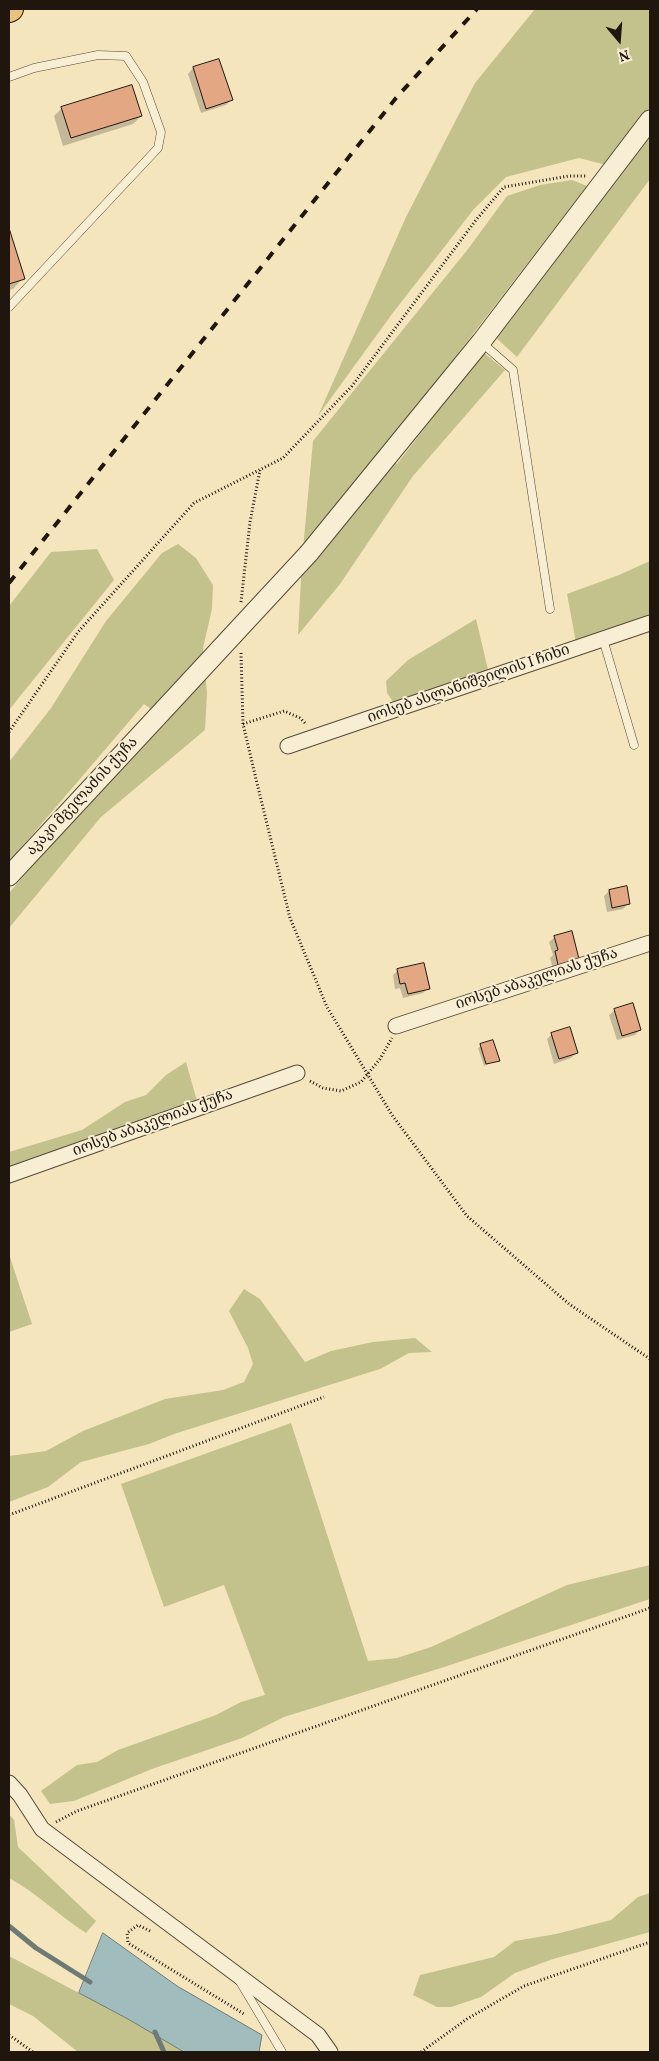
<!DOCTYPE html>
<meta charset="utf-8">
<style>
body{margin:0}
#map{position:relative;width:659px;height:2061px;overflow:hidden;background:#f4e5bd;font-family:Vollkorn,serif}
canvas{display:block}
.frame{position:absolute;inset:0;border:10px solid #21160d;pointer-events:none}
.north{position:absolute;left:594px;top:15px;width:50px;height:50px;-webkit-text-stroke:4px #f8eed4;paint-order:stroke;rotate:162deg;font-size:14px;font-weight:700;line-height:20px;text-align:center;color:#21160d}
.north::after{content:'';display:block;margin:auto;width:18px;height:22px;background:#21160d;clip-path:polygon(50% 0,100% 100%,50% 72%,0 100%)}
</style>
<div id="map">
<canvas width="659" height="2061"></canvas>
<div class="frame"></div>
<div class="north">N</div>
</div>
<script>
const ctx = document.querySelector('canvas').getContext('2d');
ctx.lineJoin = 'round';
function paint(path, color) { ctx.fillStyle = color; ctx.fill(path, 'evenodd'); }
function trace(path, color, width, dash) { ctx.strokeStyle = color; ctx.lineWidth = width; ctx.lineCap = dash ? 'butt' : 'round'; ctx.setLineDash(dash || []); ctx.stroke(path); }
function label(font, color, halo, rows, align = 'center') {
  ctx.font = font + ' Vollkorn,"Noto Serif Georgian",serif'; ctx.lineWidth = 4; ctx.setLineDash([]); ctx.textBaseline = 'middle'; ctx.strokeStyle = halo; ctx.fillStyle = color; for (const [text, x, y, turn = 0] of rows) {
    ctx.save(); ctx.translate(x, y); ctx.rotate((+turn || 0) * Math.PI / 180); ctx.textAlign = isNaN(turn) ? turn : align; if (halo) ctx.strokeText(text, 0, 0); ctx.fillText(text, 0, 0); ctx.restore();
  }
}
const green = new Path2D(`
 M 535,9 L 650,9 L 650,107 L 606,165 L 579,158 L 506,177 L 474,209 L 392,314 L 318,416 L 406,217 L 475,83 Z
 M 650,132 L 650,179 L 517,357 L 493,335 Z
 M 572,180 L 587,186 L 385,448 L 387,457 L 397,464 L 483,352 L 505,370 L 413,476 L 340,584 L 298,635 L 302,560 L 313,441 L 468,249 L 507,196 L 540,185 Z
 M 178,544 L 196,558 L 213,585 L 212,609 L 203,648 L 207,693 L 205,730 L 101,817 L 9,928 L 9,893 L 86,804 L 168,721 L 144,704 L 9,862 L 9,762 L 51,708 L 106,621 L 162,553 Z
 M 97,549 L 114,580 L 9,710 L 9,606 L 51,552 Z
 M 650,561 L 650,623 L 577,648 L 567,594 L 619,575 Z
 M 476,619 L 490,678 L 398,709 L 387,693 L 386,681 L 408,660 Z
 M 186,1062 L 197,1101 L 9,1168 L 9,1152 L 82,1130 L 125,1102 L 146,1095 L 166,1075 Z
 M 9,1254 L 32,1324 L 9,1332 Z
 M 244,1289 L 260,1299 L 305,1362 L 331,1351 L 373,1342 L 415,1338 L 432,1352 L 409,1353 L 380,1369 L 174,1434 L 149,1444 L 81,1462 L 48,1487 L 9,1502 L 9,1456 L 46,1451 L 83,1431 L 165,1399 L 223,1390 L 244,1382 L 253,1364 L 248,1348 L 229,1311 Z
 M 291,1423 L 368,1661 L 397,1658 L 431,1647 L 567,1585 L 650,1565 L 650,1599 L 441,1668 L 284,1717 L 242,1738 L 152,1769 L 74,1801 L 50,1804 L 41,1791 L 77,1765 L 97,1762 L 118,1750 L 216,1715 L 241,1702 L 265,1695 L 224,1585 L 164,1607 L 121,1484 Z
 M 9,1814 L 14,1820 L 18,1847 L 96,1921 L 86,1933 C 59,1916 37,1893 9,1878 Z
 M 650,1893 L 650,1932 L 553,1959 L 515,1973 L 481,1997 L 451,2007 L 437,2007 L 413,1995 L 420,1975 L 494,1957 L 515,1941 L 556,1934 L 611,1920 L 638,1897 Z
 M 9,1956 L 128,2019 L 184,2052 L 78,2052 L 33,2016 L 9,2004 Z`);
const water = new Path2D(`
 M 103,1933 L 177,1986 L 262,2035 L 259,2052 L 184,2052 L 128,2019 L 79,1993 Z`);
const shadow = new Path2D(`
 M 218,60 L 231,100 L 226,105 L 201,113 L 188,74 L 193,68 Z
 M 62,108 L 141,116 L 133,124 L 63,146 L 54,116 Z
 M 9,233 L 23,278 L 13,289 L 9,290 Z
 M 609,891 L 628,904 L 623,909 L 607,912 L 604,896 Z
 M 555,937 L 577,958 L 553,969 L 550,958 L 553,955 L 549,942 Z
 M 398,970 L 428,988 L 423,993 L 403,998 L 400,988 L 395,989 L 393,975 Z
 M 615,1010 L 640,1030 L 635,1035 L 617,1040 L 609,1015 Z
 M 552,1034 L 576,1053 L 571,1058 L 554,1064 L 547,1039 Z
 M 481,1046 L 498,1060 L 484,1066 L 478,1048 Z`);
const stream = new Path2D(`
 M 9,1926 L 36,1948 L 90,1982
 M 155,2032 L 164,2052`);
const building = new Path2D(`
 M 219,59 L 233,100 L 206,109 L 193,67 Z
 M 132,85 L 142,116 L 71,138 L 61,107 Z
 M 9,228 L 25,279 L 9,284 Z
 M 627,886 L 630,904 L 612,908 L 609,890 Z
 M 572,931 L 579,959 L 558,965 L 555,951 L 558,950 L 554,936 Z
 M 424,963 L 430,989 L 408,994 L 405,983 L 400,984 L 397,969 Z
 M 633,1003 L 641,1030 L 622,1036 L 614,1009 Z
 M 570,1027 L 578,1053 L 559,1059 L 551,1033 Z
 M 493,1040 L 500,1061 L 486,1064 L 480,1044 Z`);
const path = new Path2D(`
 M 241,602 L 250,522 L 260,470
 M 241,653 L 243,724 L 256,779 L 290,918 L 327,1007 L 392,1115 L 467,1216 L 569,1304 L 650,1359
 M 243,724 L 284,711 L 300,718 L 306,724
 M 9,732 L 78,632 L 194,503 L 283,458 L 352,386 L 476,220 L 504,187 L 569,176 L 587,176
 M 310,1081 L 323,1088 L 341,1091 L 361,1082 L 380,1059 L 392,1038
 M 9,1515 L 324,1397
 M 56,1822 L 77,1811 L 650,1608
 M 150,1931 L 138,1925 L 127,1933 L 128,1943 L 244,2014
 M 9,2035 L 33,2052
 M 421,2052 L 467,2019 L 524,1986 L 650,1942`);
const service = new Path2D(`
 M 9,77 L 34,68 L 98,55 L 126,56 L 143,82 L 161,132 L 158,148 L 9,307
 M 481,342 L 513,370 L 550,609
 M 603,639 L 634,745
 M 239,1980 L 282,2052`);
const minor = new Path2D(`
 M 288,746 L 650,623
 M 396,1026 L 650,943
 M 9,1175 L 297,1073
 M 9,1783 L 20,1795 L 42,1829 L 318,2035 L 330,2052`);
const tertiary = new Path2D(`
 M 309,553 L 481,342 L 650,120
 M 9,876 L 157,717`);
const trunk = new Path2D(`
 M 9,10 L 11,9`);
const rail = new Path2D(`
 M 9,583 L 396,98 L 477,9`);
const tertiaryBridge = new Path2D(`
 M 157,717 L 309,553`);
const streetNames = [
 ["იოსებ ასლანიშვილის I ჩიხი",469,685,-19],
 ["აკაკი მგელაძის ქუჩა",83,797,-47],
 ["იოსებ აბაკელიას ქუჩა",537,980,-18],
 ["იოსებ აბაკელიას ქუჩა",153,1124,-20]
];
paint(green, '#c3c28c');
paint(water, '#a1bcbc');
trace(water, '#6e7a76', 1);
paint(shadow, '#0003');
trace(stream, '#6e7a76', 5);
paint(building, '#e3a784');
trace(building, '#21160d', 1);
trace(service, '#564a39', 9);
trace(minor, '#564a39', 17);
trace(tertiary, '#564a39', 21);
trace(trunk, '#21160d', 26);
trace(path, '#21160d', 3, [1, 2.5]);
trace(service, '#f8eed4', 8);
trace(minor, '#f8eed4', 15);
trace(tertiary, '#f8eed4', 19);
trace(trunk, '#eac27e', 24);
trace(rail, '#21160d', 4, [9, 9]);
trace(tertiaryBridge, '#564a39', 21, []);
trace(tertiaryBridge, '#f8eed4', 19);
label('15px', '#21160d', '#f8eed4', streetNames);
</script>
